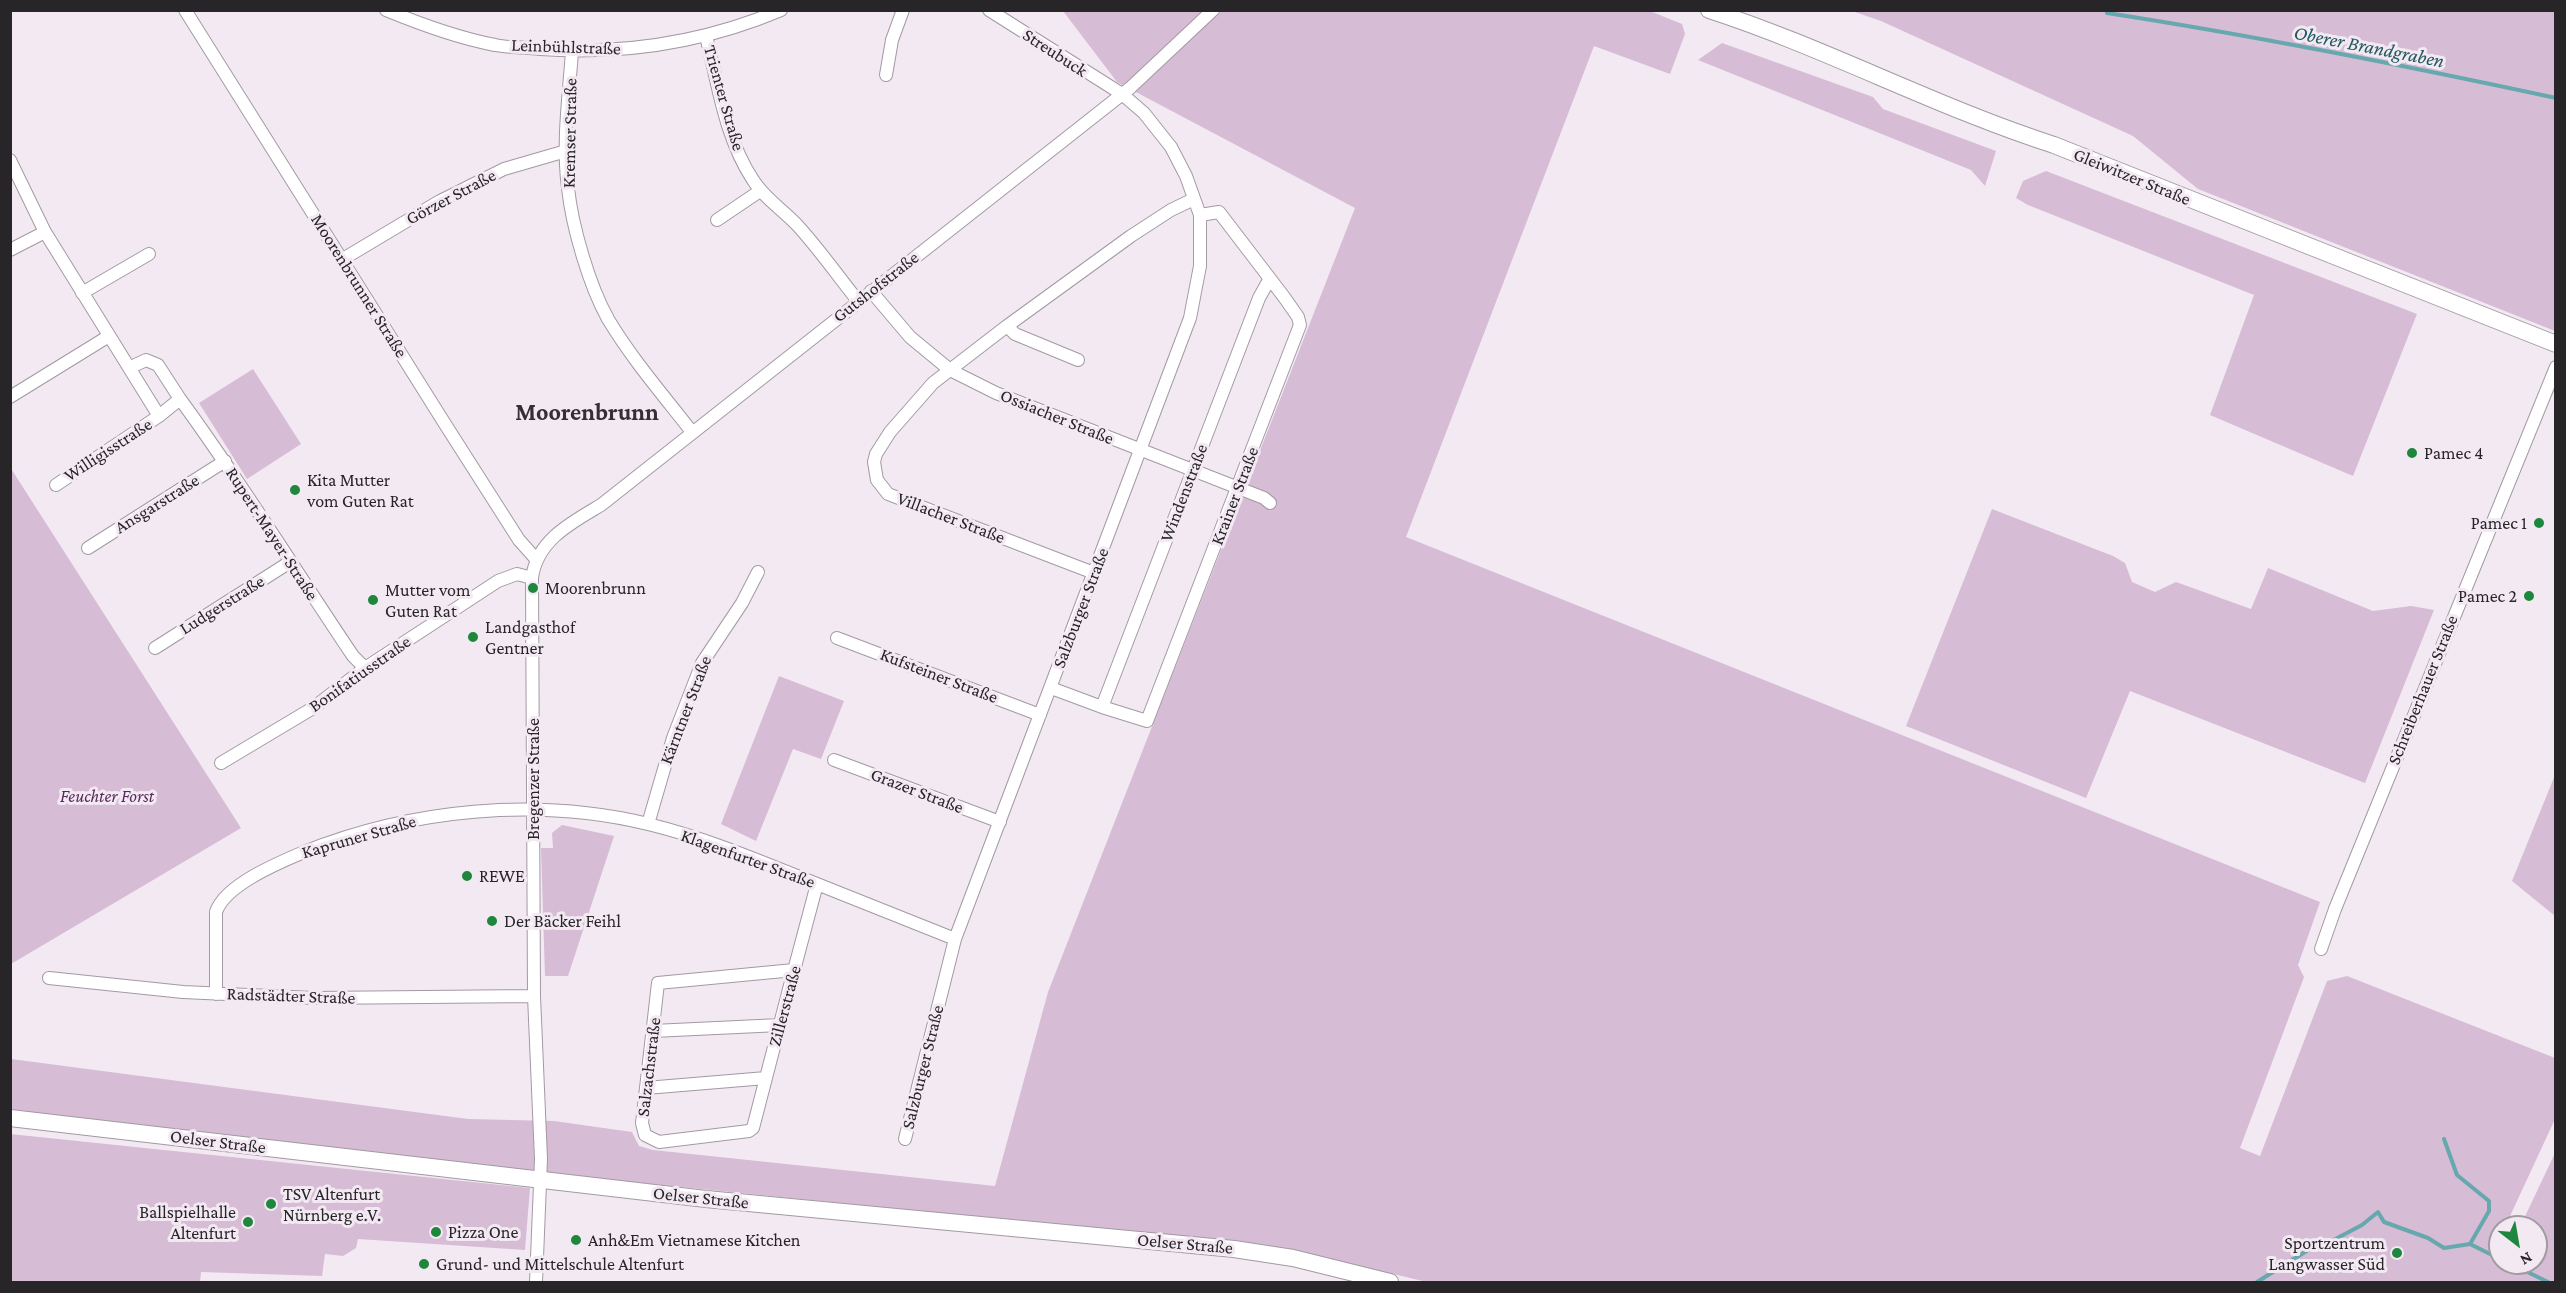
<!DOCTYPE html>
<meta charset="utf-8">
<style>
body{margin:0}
#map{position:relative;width:2566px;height:1293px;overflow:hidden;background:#f3e9f3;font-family:"Crimson Pro",serif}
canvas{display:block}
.frame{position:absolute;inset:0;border:12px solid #282528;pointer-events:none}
.north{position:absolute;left:2488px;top:1215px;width:60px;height:60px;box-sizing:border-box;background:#f3e9f3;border:2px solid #a29ba2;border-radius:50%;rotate:149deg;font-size:16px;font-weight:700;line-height:24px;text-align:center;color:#282528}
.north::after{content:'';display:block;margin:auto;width:21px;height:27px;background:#1e873d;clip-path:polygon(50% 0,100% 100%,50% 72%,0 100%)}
</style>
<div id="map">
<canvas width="2566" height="1293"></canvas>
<div class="frame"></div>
<div class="north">N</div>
</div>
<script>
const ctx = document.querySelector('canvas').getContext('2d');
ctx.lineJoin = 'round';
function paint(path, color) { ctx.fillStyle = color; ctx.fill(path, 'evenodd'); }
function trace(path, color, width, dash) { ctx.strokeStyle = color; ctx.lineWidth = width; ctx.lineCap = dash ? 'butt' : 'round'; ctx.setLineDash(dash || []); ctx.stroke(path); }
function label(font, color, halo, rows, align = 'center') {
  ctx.font = font + ' "Crimson Pro",serif'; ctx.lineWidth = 6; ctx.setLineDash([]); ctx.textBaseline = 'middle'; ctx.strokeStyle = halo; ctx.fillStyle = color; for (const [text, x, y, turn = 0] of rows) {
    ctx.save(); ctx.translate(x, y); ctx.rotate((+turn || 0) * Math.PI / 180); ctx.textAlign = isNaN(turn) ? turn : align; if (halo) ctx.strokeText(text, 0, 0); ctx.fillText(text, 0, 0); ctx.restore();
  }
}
const green = new Path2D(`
 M 1063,11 L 1650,11 L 1682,24 L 1685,34 L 1670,74 L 1594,46 L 1406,537 L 2320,902 L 2298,965 L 2304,977 L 2240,1148 L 2260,1156 L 2327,981 L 2347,976 L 2555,1058 L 2555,1119 L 2505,1227 L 2500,1227 L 2500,1263 L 2536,1263 L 2536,1227 L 2520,1227 L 2555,1153 L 2555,1282 L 1427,1282 L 1283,1248 L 573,1176 L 11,1111 L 11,1059 L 468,1119 L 554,1121 L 632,1132 L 639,1146 L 653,1150 L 995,1186 L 1048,992 L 1355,208 L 1117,82 Z
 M 1852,11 L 2555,11 L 2555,331 L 2198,189 L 2133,136 L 1881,21 Z
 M 1722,43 L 1873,97 L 1883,109 L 1996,151 L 1985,186 L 1971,170 L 1698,60 Z
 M 2046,171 L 2417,314 L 2353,476 L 2210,415 L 2254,295 L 2028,205 L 2016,198 L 2023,181 Z
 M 253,369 L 301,444 L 247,479 L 199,403 Z
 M 10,467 L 241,828 L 11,964 L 10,964 Z
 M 1992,509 L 2113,556 L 2125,563 L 2132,582 L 2155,592 L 2176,582 L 2251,609 L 2268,568 L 2373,611 L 2411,606 L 2434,610 L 2365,783 L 2130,691 L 2086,798 L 1906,726 Z
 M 779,676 L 844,701 L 821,759 L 793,749 L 756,841 L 721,824 Z
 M 2555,775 L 2555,916 L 2512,881 Z
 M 562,825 L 614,836 L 568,976 L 545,976 L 541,848 L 553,848 L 552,833 Z
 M 10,1134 L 530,1188 L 525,1250 L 358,1239 L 356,1248 L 343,1256 L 325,1254 L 322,1276 L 201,1272 L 200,1282 L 11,1282 Z`);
const stream = new Path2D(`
 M 2107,10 L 2107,13 C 2257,36 2407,66 2556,98
 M 2444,1139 L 2457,1175 L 2489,1201 L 2489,1211 L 2470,1244
 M 2511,1264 L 2548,1282
 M 2257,1282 L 2313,1247 L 2326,1244 L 2362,1225 L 2378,1212 L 2384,1222 L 2428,1238 L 2444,1248 L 2470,1244 L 2490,1254`);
const minor = new Path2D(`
 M 185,10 L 445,424 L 519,540 L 536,559
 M 386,10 C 420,24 458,38 495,45 C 509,48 525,47 540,49 C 625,55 703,43 781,10
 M 706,36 C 718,84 725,138 753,180 C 764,198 783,210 798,226 C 819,249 838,276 858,301
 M 572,51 C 569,96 562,143 568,188 C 572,226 589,285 608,319 C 632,359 663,395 692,432
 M 886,75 L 892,40 L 903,10
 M 10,160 L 45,232 L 159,416 L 180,399 C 241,482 295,570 353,656 L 365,668
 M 717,220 L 760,191
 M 10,250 L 45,232
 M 343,259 L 440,201 L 504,169 L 566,151
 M 871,291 L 910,337 L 950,370 L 996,393 L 1264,498 L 1270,503
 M 82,293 L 149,254
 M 1007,326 L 1015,334 L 1078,360
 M 131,367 L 146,360 L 158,365 L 180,399
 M 10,397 L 109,336
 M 56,485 L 159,416
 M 88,548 L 225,461
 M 1094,573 L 888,494 L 877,480 L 874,462 L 876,454 L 890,432 L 933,383 L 1007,326 L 1131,236 L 1171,210 L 1194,199
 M 837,638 L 1040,715
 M 155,648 L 290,562
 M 1051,688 L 1102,707 L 1147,721 L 1300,325 L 1298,317 L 1284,297 L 1219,212 L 1200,215
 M 1102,707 L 1259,298 L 1269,280
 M 834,760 L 1000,822
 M 221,763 L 313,708 L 365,668 L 498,581 L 517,574 L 532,578
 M 648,824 L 673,738 L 702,663 L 742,603 L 758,572
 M 2321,949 L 2335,909 L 2556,367
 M 794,970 L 658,983 L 642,1123 L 645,1135 L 659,1142 L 749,1131 L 753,1128 C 774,1047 795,965 817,884
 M 49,978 L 183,992 L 314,998 L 534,996
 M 216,994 L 216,912 C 225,885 278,863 304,852 C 412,809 535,797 648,824 C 702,837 755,859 807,880 C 856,900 906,919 955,939
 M 653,1031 L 780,1025
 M 646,1088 L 766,1078
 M 905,1139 L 955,939 L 1190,318 L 1200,266 L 1200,215 L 1186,176 L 1171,147 L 1144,113 L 1122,94 L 989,10
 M 536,1282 L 541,1159 L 534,996 L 532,578 C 537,540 571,523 601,505 L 1130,88 L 1213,10`);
const major = new Path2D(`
 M 1709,10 C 1826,48 1936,107 2054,145 L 2556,344
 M 10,1118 L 706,1199 L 1234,1249 L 1293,1258 L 1390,1282`);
const markers = [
 [2412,453,6,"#1e873d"],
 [295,490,6,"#1e873d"],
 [2539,523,6,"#1e873d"],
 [533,588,6,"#1e873d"],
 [2529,596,6,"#1e873d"],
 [373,600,6,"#1e873d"],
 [473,637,6,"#1e873d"],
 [467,876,6,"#1e873d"],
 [492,921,6,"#1e873d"],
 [271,1204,6,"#1e873d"],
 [248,1222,6,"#1e873d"],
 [436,1232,6,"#1e873d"],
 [576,1240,6,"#1e873d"],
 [2397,1253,6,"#1e873d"],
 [424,1264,6,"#1e873d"]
];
const streetNames = [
 ["Leinbühlstraße",566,47,2],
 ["Streubuck",1055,53,33],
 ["Trienter Straße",724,98,74],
 ["Kremser Straße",570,133,-89],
 ["Gleiwitzer Straße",2132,177,22],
 ["Görzer Straße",451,197,-28],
 ["Moorenbrunner Straße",359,286,58],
 ["Gutshofstraße",876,287,-38],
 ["Ossiacher Straße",1057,417,22],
 ["Willigisstraße",108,450,-33],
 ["Windenstraße",1184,493,-69],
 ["Krainer Straße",1235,496,-69],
 ["Ansgarstraße",157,504,-32],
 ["Villacher Straße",951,518,21],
 ["Rupert-Mayer-Straße",272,534,57],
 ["Ludgerstraße",222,605,-32],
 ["Salzburger Straße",1081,608,-69],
 ["Bonifatiusstraße",360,674,-35],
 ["Kufsteiner Straße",939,676,21],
 ["Schreiberhauer Straße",2423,690,-68],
 ["Kärntner Straße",686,710,-69],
 ["Bregenzer Straße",533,779,-90],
 ["Grazer Straße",917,791,21],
 ["Kapruner Straße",359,837,-16],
 ["Klagenfurter Straße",748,859,20],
 ["Radstädter Straße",291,996,2],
 ["Zillerstraße",785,1006,-75],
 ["Salzachstraße",649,1067,-83],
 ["Salzburger Straße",923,1067,-76],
 ["Oelser Straße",218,1142,7],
 ["Oelser Straße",701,1198,6],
 ["Oelser Straße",1185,1244,5]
];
const poiNames = [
 ["Pamec 4",2424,453],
 ["Kita Mutter",307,480],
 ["vom Guten Rat",307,501],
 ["Pamec 1",2527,523,"right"],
 ["Moorenbrunn",545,588],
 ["Mutter vom",385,590],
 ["Guten Rat",385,611],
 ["Pamec 2",2517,596,"right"],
 ["Landgasthof",485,627],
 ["Gentner",485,648],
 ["REWE",479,876],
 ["Der Bäcker Feihl",504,921],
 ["TSV Altenfurt",283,1194],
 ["Nürnberg e.V.",283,1215],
 ["Ballspielhalle",236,1212,"right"],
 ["Altenfurt",236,1233,"right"],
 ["Pizza One",448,1232],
 ["Anh&Em Vietnamese Kitchen",588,1240],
 ["Sportzentrum",2385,1243,"right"],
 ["Langwasser Süd",2385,1264,"right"],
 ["Grund- und Mittelschule Altenfurt",436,1264]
];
const parkNames = [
 ["Feuchter Forst",107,796]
];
const waterNames = [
 ["Oberer Brandgraben",2369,47,11]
];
const districtNames = [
 ["Moorenbrunn",587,413]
];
paint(green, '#d6bcd5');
trace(stream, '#67a8af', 4);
trace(minor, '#a29aa2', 14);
trace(major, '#a29aa2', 18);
trace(minor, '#fff', 12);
trace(major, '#fff', 16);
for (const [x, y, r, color] of markers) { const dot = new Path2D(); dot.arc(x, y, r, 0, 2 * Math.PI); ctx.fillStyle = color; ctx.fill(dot); trace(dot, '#f3e9f3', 2); }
label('18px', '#282528', '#f3e9f3', streetNames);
label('18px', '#282528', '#f3e9f3', poiNames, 'left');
label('italic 18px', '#582a5a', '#f3e9f3', parkNames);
label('italic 20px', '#21595f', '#f3e9f3', waterNames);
label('bold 24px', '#352e35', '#f3e9f3', districtNames);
</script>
